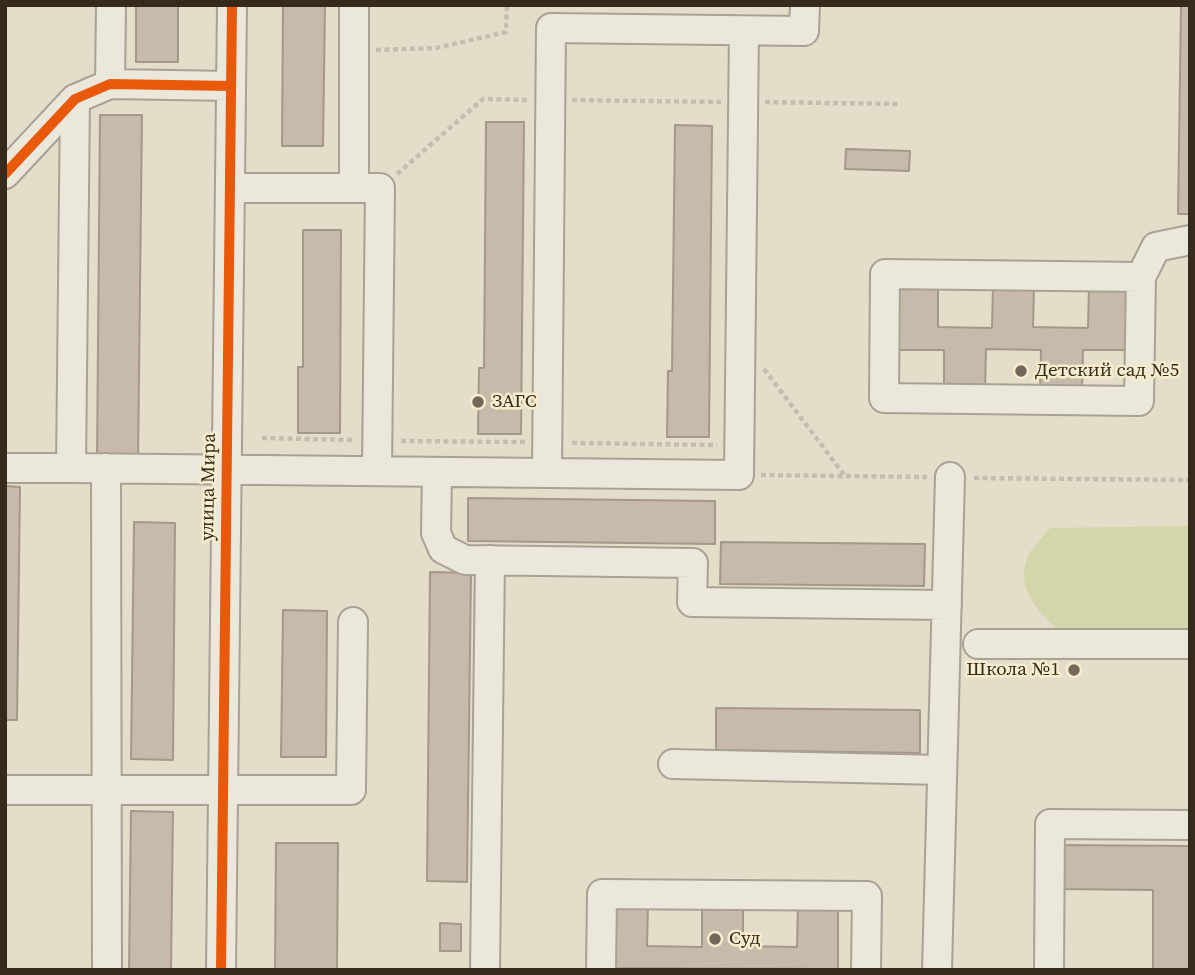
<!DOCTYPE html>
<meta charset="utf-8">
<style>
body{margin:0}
#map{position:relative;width:1195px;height:975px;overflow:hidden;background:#e4ddc9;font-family:"Source Serif 4",serif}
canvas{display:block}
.frame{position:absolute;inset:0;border:7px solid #37291b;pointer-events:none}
</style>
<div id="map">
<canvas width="1195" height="975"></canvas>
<div class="frame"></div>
</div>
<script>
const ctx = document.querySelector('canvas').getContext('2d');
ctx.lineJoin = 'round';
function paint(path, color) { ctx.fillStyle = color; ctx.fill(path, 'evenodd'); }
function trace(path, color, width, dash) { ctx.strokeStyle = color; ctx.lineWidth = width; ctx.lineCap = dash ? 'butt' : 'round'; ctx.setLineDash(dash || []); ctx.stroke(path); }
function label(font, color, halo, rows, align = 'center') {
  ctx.font = font + ' "Source Serif 4",serif'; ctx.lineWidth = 5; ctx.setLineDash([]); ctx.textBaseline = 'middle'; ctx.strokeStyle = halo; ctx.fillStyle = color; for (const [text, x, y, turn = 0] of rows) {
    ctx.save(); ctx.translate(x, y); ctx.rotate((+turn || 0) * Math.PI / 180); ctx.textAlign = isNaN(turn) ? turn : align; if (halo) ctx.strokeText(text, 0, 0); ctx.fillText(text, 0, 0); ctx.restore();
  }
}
const green = new Path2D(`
 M 1190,526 L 1190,634 L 1062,634 C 1041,614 1012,587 1029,554 C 1034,545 1044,536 1050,528 Z`);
const building = new Path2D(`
 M 136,5 L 178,5 L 178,62 L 136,62 Z
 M 283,5 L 325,5 L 323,146 L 282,146 Z
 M 1181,5 L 1190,5 L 1190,214 L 1178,214 Z
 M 100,115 L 142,115 L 138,462 L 97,461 Z
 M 486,122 L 524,122 L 521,434 L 478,434 L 479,368 L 484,368 Z
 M 675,125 L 712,126 L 709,437 L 667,437 L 668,371 L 672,371 Z
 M 846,149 L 910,151 L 909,171 L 845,169 Z
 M 303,230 L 341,230 L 340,433 L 298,433 L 298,367 L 303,367 Z
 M 898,286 L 938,286 L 938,327 L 992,328 L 993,286 L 1034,286 L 1033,327 L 1088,328 L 1089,286 L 1129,286 L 1128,350 L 1083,350 L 1082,390 L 1040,390 L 1041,350 L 986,349 L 985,390 L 944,390 L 944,350 L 897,350 Z
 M 5,486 L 20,487 L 17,720 L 5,720 Z
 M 468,498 L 715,501 L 715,544 L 468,541 Z
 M 134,522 L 175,523 L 173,760 L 131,759 Z
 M 721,542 L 925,544 L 924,586 L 720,584 Z
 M 430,572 L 471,573 L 467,882 L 427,881 Z
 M 283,610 L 327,611 L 326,757 L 281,757 Z
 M 716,708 L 920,710 L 920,753 L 716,750 Z
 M 131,811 L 173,812 L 171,970 L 129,970 Z
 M 276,843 L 338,843 L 337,970 L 275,970 Z
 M 1060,845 L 1190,846 L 1190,970 L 1153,970 L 1153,890 L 1059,889 Z
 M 607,904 L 648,905 L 647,946 L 702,947 L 702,905 L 743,905 L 743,946 L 797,947 L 798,904 L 838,905 L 838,969 L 607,968 Z
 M 440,923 L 461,924 L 461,951 L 440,951 Z`);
const path = new Path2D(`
 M 376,50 L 436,48 L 506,32 L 507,5
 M 572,100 L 721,102
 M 765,102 L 900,104
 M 397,174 L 483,99 L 529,100
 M 764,369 L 845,476
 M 262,438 L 353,440
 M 401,441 L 525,442
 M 572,443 L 717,445
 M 761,475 L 927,477
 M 974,478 L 1190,480`);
const minor = new Path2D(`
 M 110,84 L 111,5
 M 75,99 L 71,468 L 739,475 L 744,31
 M 5,174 L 75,99 L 110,84 L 231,86
 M 230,188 L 354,188 L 354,5
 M 354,188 L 380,188 L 377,471
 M 885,274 L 1141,277 L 1139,401 L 884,398 Z
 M 1141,277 L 1156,247 L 1190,240
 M 5,468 L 71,468
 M 106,468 L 107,970
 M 437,473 L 436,533 L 443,549 L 465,560 L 693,563 L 692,602 L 947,605
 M 547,473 L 551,28 L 804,31 L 805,5
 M 978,644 L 1190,644
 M 673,764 L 942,770
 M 5,790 L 351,790 L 353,622
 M 221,970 L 232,5
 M 485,970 L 490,560
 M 601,970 L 602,894 L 867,896 L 866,970
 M 937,970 L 950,477
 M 1049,970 L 1050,824 L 1190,825`);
const cycleway = new Path2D(`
 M 5,174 L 75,99 L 110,84 L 231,86
 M 221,970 L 232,5`);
const markers = [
 [1021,371,7,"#746858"],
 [478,402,7,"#746858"],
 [1074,670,7,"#746858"],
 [715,939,7,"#746858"]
];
const poiNames = [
 ["Детский сад №5",1035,371],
 ["ЗАГС",492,402],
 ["Школа №1",1060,670,"right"],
 ["Суд",729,939]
];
const streetNames = [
 ["улица Мира",209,487,-89]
];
paint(green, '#d4d5aa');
paint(building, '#c8baaa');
trace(building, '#a49889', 2);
trace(minor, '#a9a193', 32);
trace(path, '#c4beb2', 4.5, [5, 3.5]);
trace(minor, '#ece7db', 28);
trace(cycleway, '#e8590c', 10);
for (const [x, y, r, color] of markers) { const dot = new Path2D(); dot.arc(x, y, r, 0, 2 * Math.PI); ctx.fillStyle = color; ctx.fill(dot); trace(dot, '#f7eccd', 2.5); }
label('19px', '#37291b', '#f7eccd', poiNames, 'left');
label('19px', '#37291b', '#f7eccd', streetNames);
</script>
